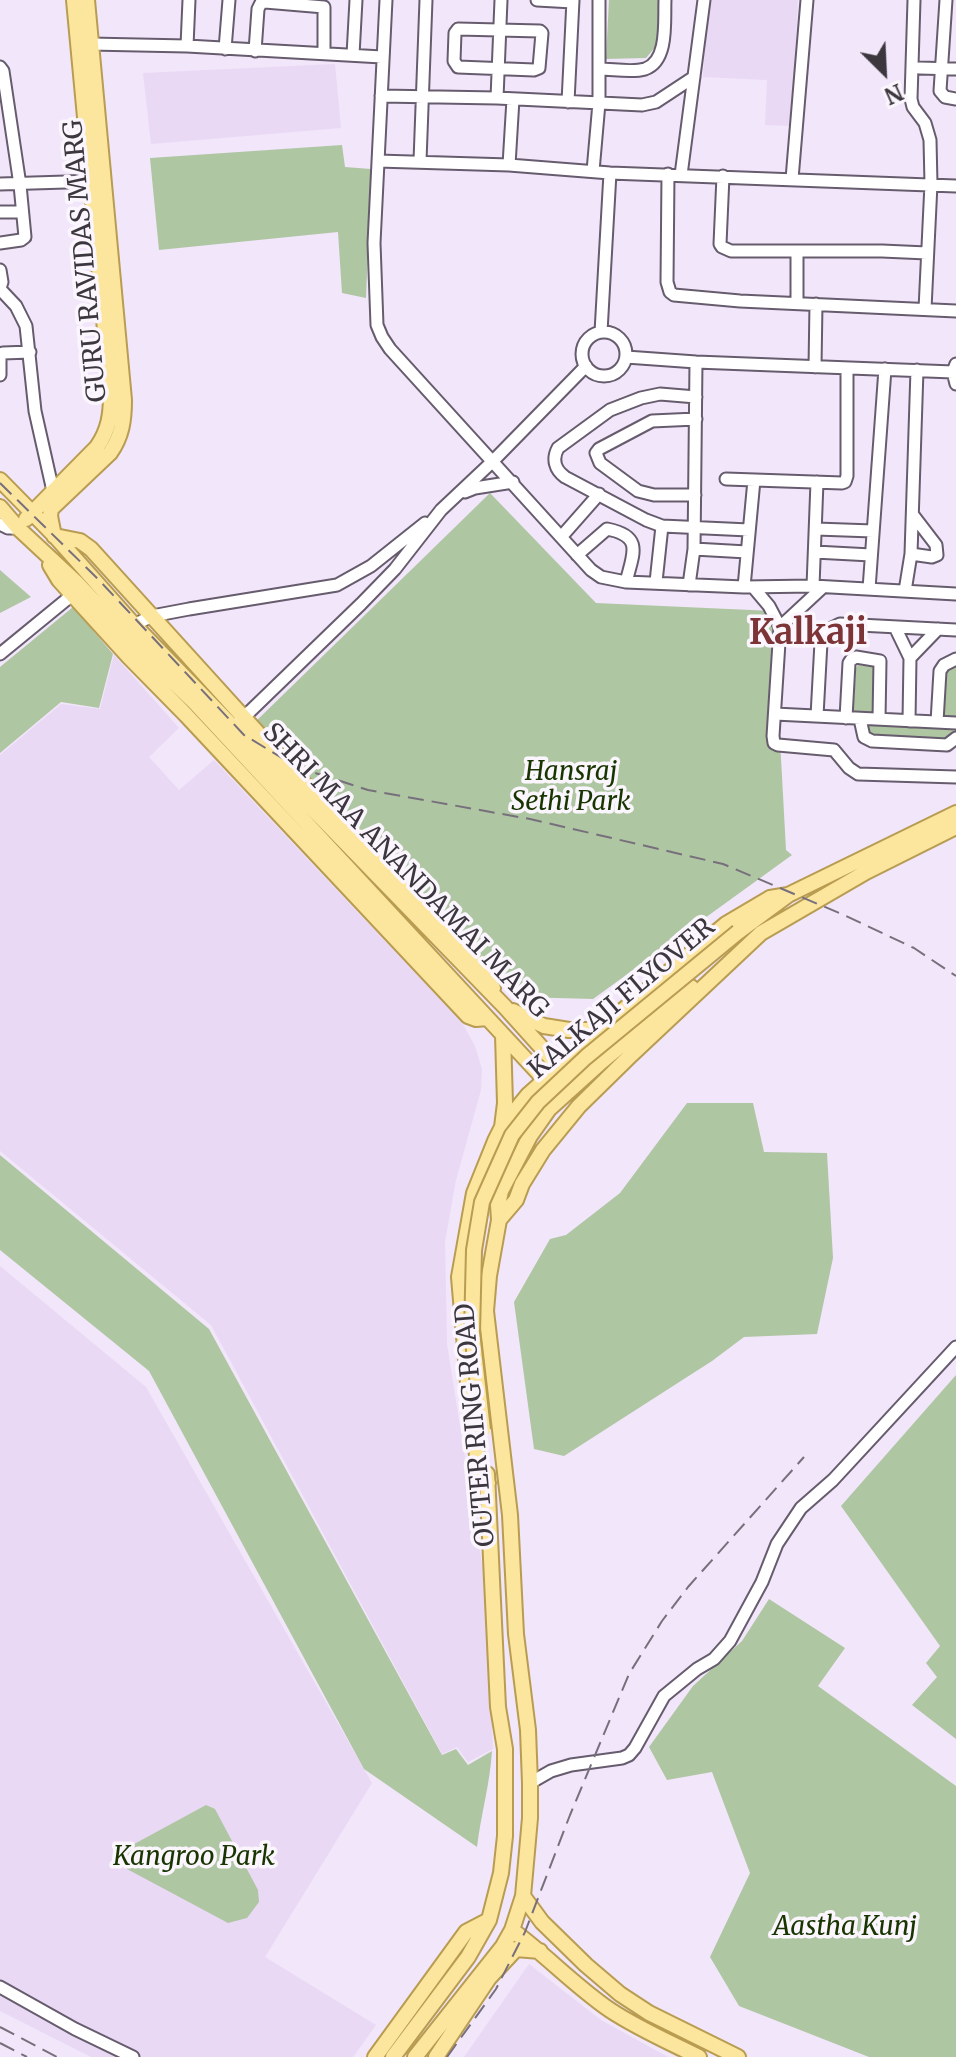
<!DOCTYPE html>
<style>
body{margin:0}
#map{position:relative;width:956px;height:2057px;overflow:hidden;background:#f2e6fa;font-family:Merriweather,serif}
canvas{display:block}
.north{position:absolute;left:844px;top:32px;width:80px;height:80px;-webkit-text-stroke:6px #fbf6fe;paint-order:stroke;rotate:156deg;font-size:22px;font-weight:700;line-height:32px;text-align:center;color:#3c373f}
.north::after{content:'';display:block;margin:auto;width:28px;height:36px;background:#3c373f;clip-path:polygon(50% 0,100% 100%,50% 72%,0 100%)}
</style>
<div id="map">
<canvas width="956" height="2057"></canvas>
<div class="north">N</div>
</div>
<script>
const ctx = document.querySelector('canvas').getContext('2d');
ctx.lineJoin = 'round';
function paint(path, color) { ctx.fillStyle = color; ctx.fill(path, 'evenodd'); }
function trace(path, color, width, dash) { ctx.strokeStyle = color; ctx.lineWidth = width; ctx.lineCap = dash ? 'butt' : 'round'; ctx.setLineDash(dash || []); ctx.stroke(path); }
function label(font, color, halo, rows, align = 'center') {
  ctx.font = font + ' Merriweather,serif'; ctx.lineWidth = 7; ctx.setLineDash([]); ctx.textBaseline = 'middle'; ctx.strokeStyle = halo; ctx.fillStyle = color; for (const [text, x, y, turn = 0] of rows) {
    ctx.save(); ctx.translate(x, y); ctx.rotate((+turn || 0) * Math.PI / 180); ctx.textAlign = isNaN(turn) ? turn : align; if (halo) ctx.strokeText(text, 0, 0); ctx.fillText(text, 0, 0); ctx.restore();
  }
}
const built = new Path2D(`
 M 707,0 L 798,0 L 792,126 L 765,125 L 767,80 L 703,77 Z
 M 335,64 L 341,128 L 151,144 L 143,73 Z
 M 114,655 L 179,728 L 149,757 L 179,790 L 214,760 L 463,1024 L 475,1046 L 482,1069 L 481,1090 L 456,1180 L 445,1242 L 447,1344 L 486,1589 L 489,1655 L 493,1749 L 468,1762 L 457,1747 L 442,1754 L 211,1325 L 0,1151 L 0,755 L 61,704 L 100,709 Z
 M 0,1266 L 146,1387 L 372,1783 L 265,1957 L 376,2025 L 353,2057 L 91,2057 L 0,2011 Z
 M 529,1964 L 601,2020 L 668,2057 L 464,2057 Z`);
const green = new Path2D(`
 M 609,0 L 659,0 L 657,45 L 646,58 L 606,59 Z
 M 342,145 L 345,167 L 371,169 L 366,298 L 342,293 L 338,232 L 159,250 L 150,158 Z
 M 490,493 L 596,603 L 773,611 L 786,850 L 792,855 L 593,999 L 519,997 L 250,727 Z
 M 0,570 L 31,597 L 0,613 Z
 M 73,607 L 113,654 L 99,708 L 61,702 L 0,753 L 0,667 Z
 M 956,662 L 956,718 L 944,718 L 946,674 Z
 M 858,665 L 876,667 L 874,716 L 853,715 L 856,668 Z
 M 866,723 L 956,728 L 948,742 L 873,736 L 865,730 Z
 M 687,1103 L 753,1103 L 764,1152 L 827,1153 L 833,1258 L 817,1334 L 744,1337 L 712,1361 L 564,1456 L 534,1449 L 514,1302 L 550,1239 L 566,1235 L 620,1193 Z
 M 0,1155 L 209,1329 L 442,1755 L 456,1749 L 468,1765 L 492,1751 C 490,1784 481,1814 477,1847 L 364,1769 L 149,1371 L 0,1250 Z
 M 956,1375 L 956,1739 L 912,1705 L 937,1677 L 926,1663 L 940,1646 L 841,1506 Z
 M 769,1599 L 845,1648 L 818,1686 L 956,1786 L 956,2057 L 869,2057 L 739,2006 L 710,1957 L 750,1873 L 712,1772 L 667,1780 L 649,1747 L 693,1686 L 742,1641 Z
 M 206,1805 L 215,1809 L 258,1890 L 259,1902 L 247,1918 L 228,1923 L 127,1869 L 122,1859 L 125,1849 Z`);
const minor = new Path2D(`
 M 386,0 L 374,243 L 377,325 L 382,337 L 390,349 L 591,570 L 601,577 L 626,582 L 744,587 L 813,586 L 956,594
 M 537,0 L 573,2
 M 914,0 L 911,99 L 913,107 L 925,123 L 930,140 L 931,184 L 925,309
 M 946,0 L 940,91 L 945,97 L 956,99
 M 458,29 L 540,31 L 542,33 L 539,68 L 534,70 L 458,67 L 454,61 L 455,33 Z
 M 90,44 L 187,46 L 382,57
 M 187,46 L 189,0
 M 225,49 L 229,0
 M 255,51 L 258,9 L 261,3 L 265,2 L 324,7 L 324,53
 M 353,55 L 356,0
 M 0,67 L 3,71 L 20,185 L 25,237 L 21,240 L 0,243
 M 919,68 L 956,69
 M 600,69 C 613,69 632,73 645,69 C 669,61 664,20 665,0
 M 381,96 L 497,98 L 642,105 L 656,102 L 694,77
 M 497,98 L 501,0
 M 568,102 L 573,0
 M 378,161 L 509,165 L 610,173 L 956,186
 M 420,161 L 426,0
 M 509,165 L 513,99
 M 593,171 L 599,103 L 599,0
 M 668,174 L 667,282 L 670,292 L 674,295 L 740,301 L 956,311
 M 681,175 L 704,0
 M 723,176 L 720,244 L 722,247 L 731,251 L 882,251 L 927,253
 M 792,179 L 807,0
 M 0,184 L 99,181
 M 0,212 L 22,212
 M 0,270 L 2,282 L 0,288
 M 0,289 L 16,306 L 26,326 L 35,411 L 53,491
 M 797,303 L 797,251
 M 601,332 L 610,173
 M582 354a22 22 0 1 1 44 0a22 22 0 1 1-44 0Z
 M 626,357 L 696,362 L 953,372
 M 956,364 L 953,372 L 956,384
 M 815,367 L 816,304
 M 0,375 L 0,357 L 3,353 L 30,352
 M 696,397 L 660,394 L 641,398 L 610,410 L 558,448 C 552,459 555,470 565,477 L 646,520 L 662,526 L 749,530
 M 726,479 L 842,483 L 845,482 L 847,476 L 847,368
 M 465,492 L 475,488 L 513,482
 M 695,495 L 654,495 L 638,491 L 600,463 L 596,453 L 599,449 L 652,421 L 696,419
 M 0,524 L 8,528 L 18,528
 M 816,529 L 873,531
 M 562,536 L 599,494
 M 694,549 L 747,552
 M 815,552 L 871,555
 M 911,554 L 932,557 L 937,555 L 936,545 L 913,515
 M 577,555 L 607,529 C 644,536 633,554 626,582
 M 656,582 L 662,526
 M 689,585 L 694,549 L 696,362
 M 813,586 L 817,482
 M 744,587 L 754,480
 M 753,587 L 769,606 L 780,627 L 773,736 L 774,743 L 778,745 L 834,750 L 849,768 L 858,774 L 956,777
 M 869,589 L 885,369
 M 905,591 L 911,554 L 917,370
 M 134,625 L 152,616 L 189,609 L 337,585 L 371,566 L 425,523
 M 780,627 L 823,587
 M 895,627 L 910,658 L 909,721
 M 0,654 L 77,591
 M 910,658 L 938,629
 M 775,714 L 956,723
 M 817,716 L 821,642 L 828,630 L 840,624 L 956,630
 M 846,718 L 849,663 L 851,660 L 856,657 L 880,661 L 879,719
 M 860,719 L 864,737 L 872,741 L 947,745 L 956,738
 M 239,722 L 361,604 L 395,569 L 441,510 L 492,462 L 586,366
 M 937,722 L 940,671 L 944,665 L 956,659
 M 530,1783 L 551,1771 L 571,1765 L 622,1758 L 629,1755 L 635,1748 L 664,1696 L 697,1669 L 714,1659 L 730,1641 L 762,1582 L 777,1544 L 801,1508 L 833,1480 L 956,1347
 M 0,1987 L 75,2029 L 133,2057`);
const major = new Path2D(`
 M 0,480 L 55,536 L 134,625 L 505,1007 L 559,1067 L 568,1092
 M 0,507 L 18,528 L 76,582 L 137,647 L 195,703 L 545,1080 L 564,1090
 M 26,519 L 97,447 C 109,430 111,414 111,394 L 74,0
 M 54,536 L 50,516 L 51,509 L 110,453 C 122,436 124,420 124,400 L 87,0
 M 55,536 L 80,541 L 91,549 L 295,774 L 485,973 L 493,988
 M 50,565 L 59,580 L 128,656 L 186,715 L 468,1016 L 476,1019 L 487,1018
 M 738,932 L 788,895 L 956,813
 M 513,1011 L 544,1026 L 569,1030 L 600,1030
 M 502,1127 L 505,1103 L 503,1035
 M 499,1220 L 498,1205 L 501,1191 L 530,1136 L 549,1109 L 599,1064 L 691,987
 M 488,1483 L 479,1470 L 469,1395 L 459,1277 L 474,1193 L 495,1141 L 502,1127 L 528,1095 L 622,1011 L 726,924 L 770,898 L 788,895
 M 523,1896 L 542,1922 L 586,1965 L 620,1994 L 649,2013 L 738,2057
 M 512,1930 C 546,1955 575,1986 610,2010 C 637,2028 669,2042 699,2057
 M 375,2057 L 466,1932 L 489,1920
 M 393,2057 L 468,1957 L 489,1920 L 501,1873 L 505,1836 L 505,1749 L 498,1707 L 487,1474
 M 415,2057 L 503,1946 L 512,1930 L 523,1896 L 530,1818 L 530,1783 L 528,1730 L 516,1634 L 510,1515 L 486,1311 L 489,1276 L 499,1220 L 516,1200 L 522,1184 L 543,1150 L 579,1106 L 630,1056 L 761,933 L 866,872 L 956,827
 M 436,2057 L 489,1978 L 516,1949 L 540,1951`);
const rail = new Path2D(`
 M 0,483 L 98,579 L 244,735 L 297,767 L 368,790 L 530,819 L 723,864 L 844,915 L 914,948 L 956,976
 M 0,2027 L 57,2057
 M 0,2043 L 27,2057
 M 447,2057 L 496,1989 L 525,1932 L 570,1815 L 629,1674 L 662,1621 L 688,1587 L 804,1457`);
const majorBridge = new Path2D(`
 M 483,1430 L 472,1332 L 474,1250 L 482,1202 L 512,1135 L 538,1102 L 586,1057 L 738,932`);
const streetNames = [
 ["GURU RAVIDAS MARG",86,261,-95],
 ["SHRI MAA ANANDAMAI MARG",405,871,46],
 ["KALKAJI FLYOVER",622,999,-40],
 ["OUTER RING ROAD",476,1425,-95]
];
const parkNames = [
 ["Hansraj",571,773],
 ["Sethi Park",571,803],
 ["Kangroo Park",194,1858],
 ["Aastha Kunj",845,1928]
];
const districtNames = [
 ["Kalkaji",808,634]
];
paint(built, '#e9d9f4');
paint(green, '#afc6a3');
trace(minor, '#665c6d', 15);
trace(major, '#b89c51', 18);
trace(minor, '#fff', 11);
trace(major, '#fce59d', 14);
trace(rail, '#77707c', 2, [16, 8]);
trace(majorBridge, '#b89c51', 18, []);
trace(majorBridge, '#fce59d', 14);
label('26px', '#3c373f', '#fbf6fe', streetNames);
label('italic 26px', '#183500', '#fbf6fe', parkNames);
label('bold 34px', '#7c3437', '#fbf6fe', districtNames);
</script>
